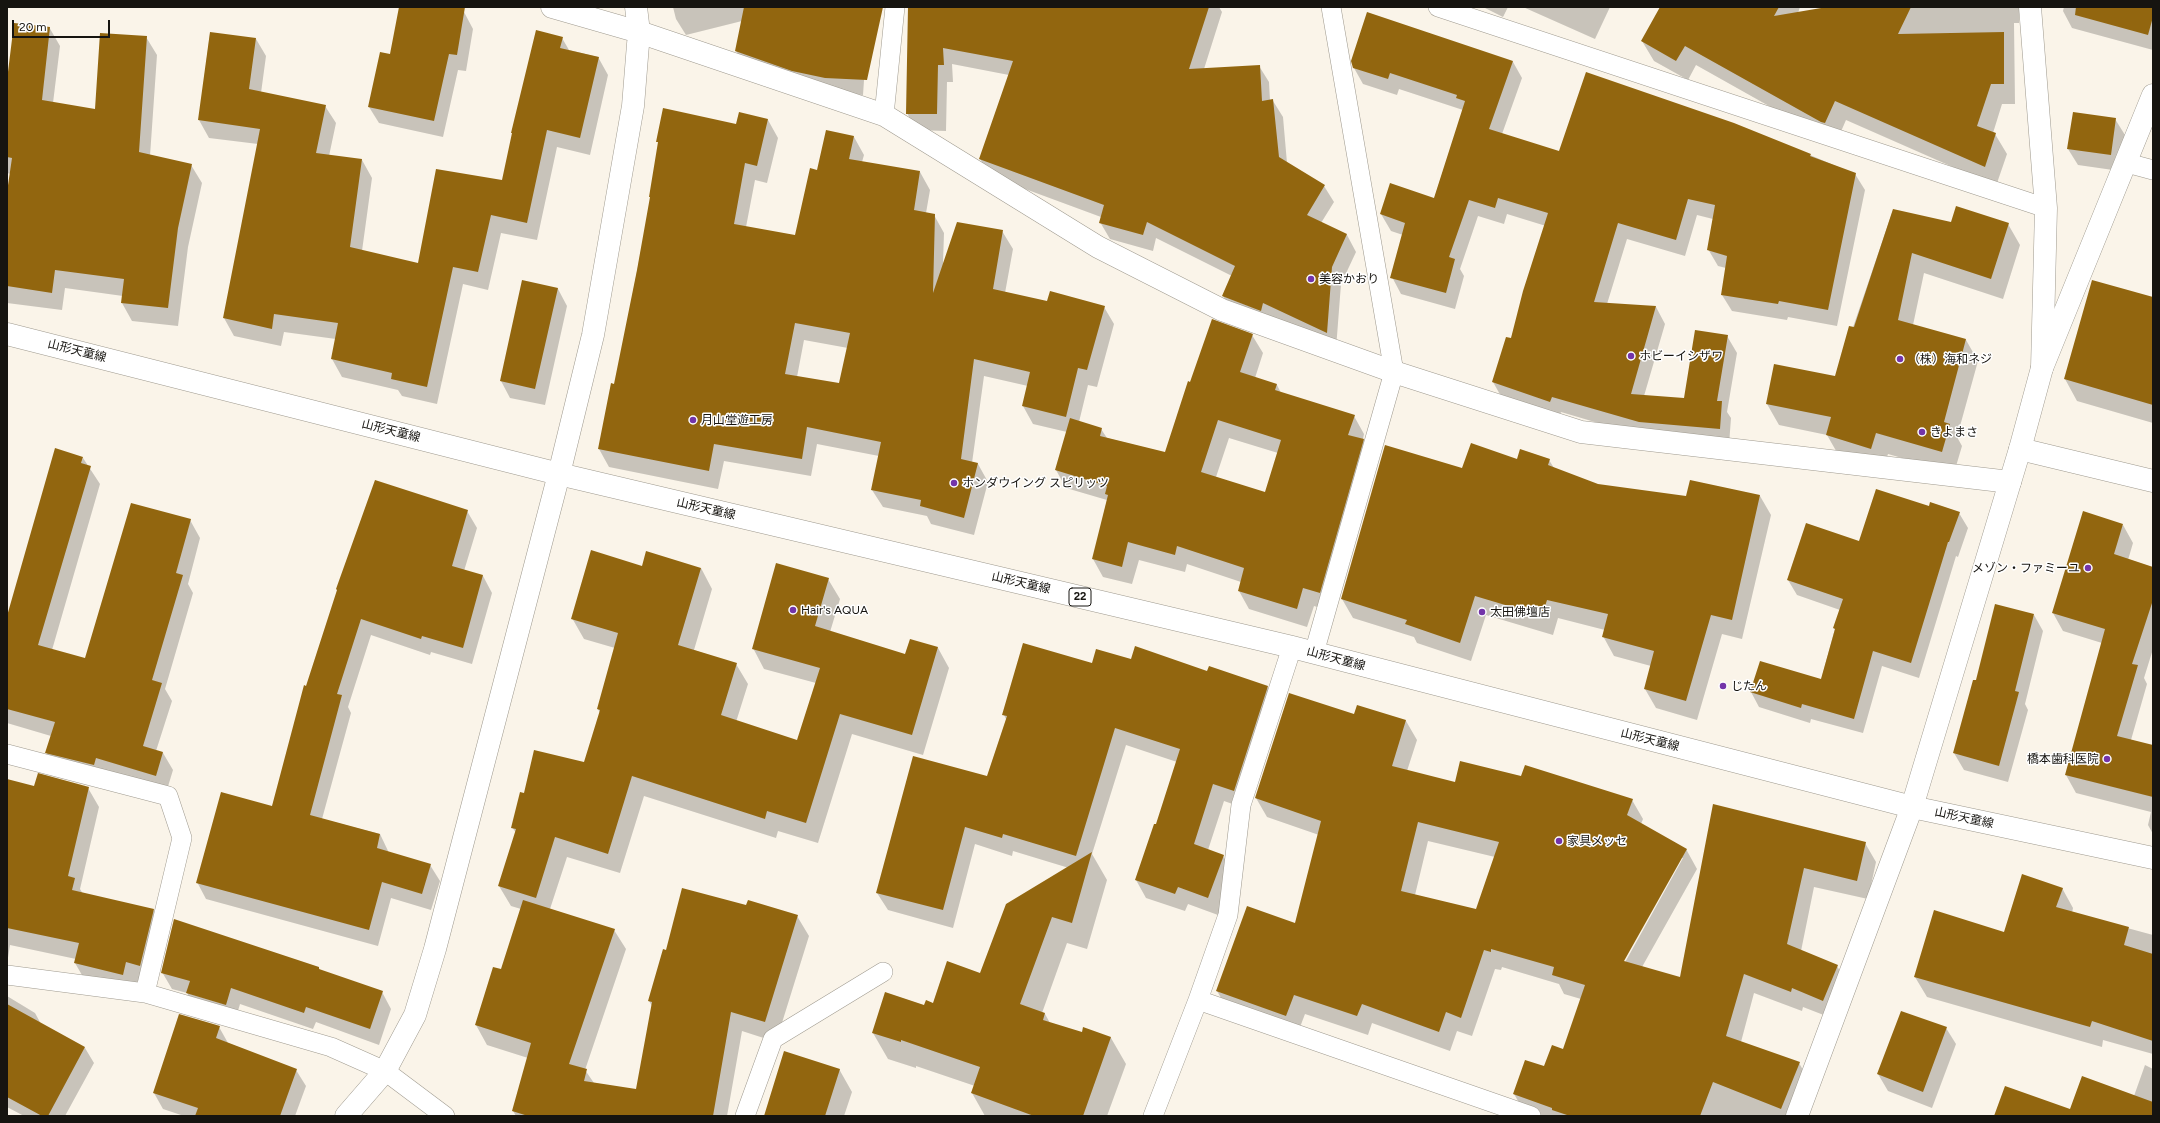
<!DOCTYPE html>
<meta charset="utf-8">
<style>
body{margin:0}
#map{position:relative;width:2160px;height:1123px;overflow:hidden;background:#faf4e9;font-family:Figtree,sans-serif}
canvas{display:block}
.frame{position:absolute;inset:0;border:8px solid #161410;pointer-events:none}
.scale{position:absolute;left:12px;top:20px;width:98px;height:18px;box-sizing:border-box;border:2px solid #161410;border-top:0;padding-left:5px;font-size:12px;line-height:14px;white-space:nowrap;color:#161410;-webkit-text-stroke:3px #fff;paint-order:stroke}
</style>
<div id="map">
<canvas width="2160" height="1123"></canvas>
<div class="frame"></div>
<div class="scale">20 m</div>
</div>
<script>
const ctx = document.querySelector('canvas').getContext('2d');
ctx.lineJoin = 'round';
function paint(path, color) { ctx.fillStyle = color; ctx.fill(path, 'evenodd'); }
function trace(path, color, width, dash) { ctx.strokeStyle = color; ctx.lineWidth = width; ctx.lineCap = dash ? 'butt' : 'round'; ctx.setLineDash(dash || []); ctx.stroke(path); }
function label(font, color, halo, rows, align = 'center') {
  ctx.font = font + ' Figtree,"Noto Sans JP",sans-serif'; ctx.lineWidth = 3; ctx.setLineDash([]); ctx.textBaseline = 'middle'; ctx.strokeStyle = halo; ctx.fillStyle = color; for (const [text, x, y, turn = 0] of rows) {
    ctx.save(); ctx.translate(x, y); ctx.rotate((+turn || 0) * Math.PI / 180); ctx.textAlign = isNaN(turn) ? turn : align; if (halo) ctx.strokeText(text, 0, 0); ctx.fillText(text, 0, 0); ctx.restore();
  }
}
const shadow = new Path2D(`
 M 400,7 L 443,7 L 464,12 L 473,29 L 466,71 L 458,70 L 443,137 L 379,123 L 369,107 L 391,55 Z
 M 673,7 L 869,7 L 863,95 L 835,93 L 745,67 L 736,51 L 742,21 L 686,35 L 676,19 Z
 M 909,7 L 1219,7 L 1222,12 L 1204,69 L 1259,66 L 1269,82 L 1270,101 L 1273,101 L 1283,117 L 1287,163 L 1324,186 L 1334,202 L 1321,223 L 1347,235 L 1356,252 L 1341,284 L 1336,349 L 1233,313 L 1223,296 L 1232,276 L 1156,238 L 1153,251 L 1110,239 L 1100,222 L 1101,217 L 990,176 L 980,159 L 1009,75 L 952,64 L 953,82 L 947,82 L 946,131 L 916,130 L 907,113 Z
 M 1483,7 L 1508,7 L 1503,17 Z
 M 1523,7 L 1610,7 L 1595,39 Z
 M 1661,7 L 1800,7 L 1798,13 L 1833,7 L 2019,7 L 2019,23 L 2014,23 L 2015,104 L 2002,104 L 1993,133 L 1995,134 L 2007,154 L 1996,186 L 1846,120 L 1836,143 L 1833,142 L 1696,65 L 1688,80 L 1654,61 L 1642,41 Z
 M 2064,7 L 2153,7 L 2153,50 L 2072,28 L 2063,11 Z
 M 49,27 L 60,46 L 53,103 L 96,111 L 146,37 L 157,55 L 150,156 L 191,165 L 202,183 L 188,247 L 178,326 L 132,321 L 122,303 L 123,296 L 65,288 L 62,310 L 7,303 L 7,200 L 11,174 L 7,173 L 7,89 Z
 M 210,33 L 256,39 L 266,56 L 261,93 L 325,106 L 336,123 L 329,156 L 362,160 L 372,178 L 362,251 L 419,264 L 503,182 L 562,38 L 569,50 L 598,57 L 608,75 L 590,155 L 557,147 L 537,240 L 501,233 L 488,290 L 463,284 L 437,404 L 402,396 L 398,390 L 342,377 L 332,359 L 336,339 L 284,332 L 281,346 L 234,336 L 224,318 L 258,144 L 209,138 L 199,120 Z
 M 1513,62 L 1522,78 L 1502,134 L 1560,152 L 1810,155 L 1855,174 L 1865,190 L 1837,326 L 1788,317 L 1787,320 L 1732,311 L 1722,295 L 1726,268 L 1718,266 L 1708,249 L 1713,219 L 1697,215 L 1685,256 L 1627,239 L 1607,304 L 1656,307 L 1665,324 L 1644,396 L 1685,399 L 1727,336 L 1737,353 L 1727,412 L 1731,418 L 1729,445 L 1649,438 L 1561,412 L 1559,417 L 1502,398 L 1493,382 L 1511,339 L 1546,226 L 1507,214 L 1504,224 L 1478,216 L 1460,269 L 1464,276 L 1455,309 L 1401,294 L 1392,277 L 1403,235 L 1391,231 L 1381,214 L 1434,199 L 1463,110 L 1399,89 L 1397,95 L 1363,84 L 1354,68 Z
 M 740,113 L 768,120 L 778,138 L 767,183 L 755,180 L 746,227 L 796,237 L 818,171 L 827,131 L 854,137 L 864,155 L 862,162 L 920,172 L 930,190 L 926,213 L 934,215 L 944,233 L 943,263 L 1002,231 L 1013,249 L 1005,293 L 1048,302 L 1104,307 L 1114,324 L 1097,387 L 1088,385 L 1079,422 L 1101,429 L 1107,438 L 1166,453 L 1191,383 L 1252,335 L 1263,353 L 1255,378 L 1277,385 L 1281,393 L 1354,416 L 1364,434 L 1363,439 L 1373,458 L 1330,611 L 1314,606 L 1307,627 L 1249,609 L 1239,591 L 1241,582 L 1187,564 L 1185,572 L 1139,560 L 1132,584 L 1103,577 L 1093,559 L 1107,500 L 1066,488 L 1056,470 L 1067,432 L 1033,424 L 1023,406 L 1028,386 L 984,376 L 972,463 L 978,464 L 988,482 L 974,535 L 931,524 L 927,516 L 883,507 L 872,490 L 879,456 L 817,444 L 811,476 L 724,461 L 718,489 L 609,467 L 599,449 L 615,385 L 651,199 L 650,197 L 659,144 L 657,141 L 737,125 ZM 804,340 L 848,348 L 840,384 L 797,377 ZM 1229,438 L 1278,453 L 1265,494 L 1216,477 Z
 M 2115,119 L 2125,135 L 2120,171 L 2078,165 L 2068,149 Z
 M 1893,210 L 1952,223 L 2008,224 L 2020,245 L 2003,299 L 1924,273 L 1913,325 L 1966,340 L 1978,361 L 1957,437 L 1962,446 L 1954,473 L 1888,454 L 1883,470 L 1839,456 L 1827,435 L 1779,425 L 1767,404 L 1836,377 Z
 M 523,281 L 558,289 L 567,306 L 545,405 L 510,398 L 501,381 Z
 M 2153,298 L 2153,423 L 2077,401 L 2065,379 Z
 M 1385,446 L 1463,469 L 1518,460 L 1549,460 L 1554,468 L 1597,485 L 1687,498 L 1690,481 L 1760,496 L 1771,515 L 1742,639 L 1722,634 L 1697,720 L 1656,708 L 1645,689 L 1651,666 L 1614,656 L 1603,636 L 1605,630 L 1558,618 L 1553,635 L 1486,615 L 1471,661 L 1417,643 L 1414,637 L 1353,618 L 1342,599 Z
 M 83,458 L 100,484 L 52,650 L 86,660 L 190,520 L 200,538 L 188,584 L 193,593 L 165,689 L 172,701 L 156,751 L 163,753 L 173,770 L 166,793 L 56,770 L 46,752 L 51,736 L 7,723 L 7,623 Z
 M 1929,508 L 1959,513 L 1968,528 L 1958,557 L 1956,556 L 1919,678 L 1882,666 L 1863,733 L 1811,719 L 1810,723 L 1759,707 L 1751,692 L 1821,680 L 1840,610 L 1797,595 L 1788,580 Z
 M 467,511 L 477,528 L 464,571 L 483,576 L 492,593 L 472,664 L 431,652 L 430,655 L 371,635 L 348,707 L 351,713 L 322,819 L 380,834 L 389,853 L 430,865 L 440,881 L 431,910 L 391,898 L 378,946 L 206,899 L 197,882 L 272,807 L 307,687 L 338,591 Z
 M 2123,525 L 2133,543 L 2128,560 L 2153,568 L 2153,649 L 2144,678 L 2147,684 L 2131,740 L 2153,746 L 2153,834 L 2148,825 L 2151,812 L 2076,793 L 2066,775 L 2102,643 L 2063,631 L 2053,613 Z
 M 642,567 L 701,568 L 712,589 L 694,650 L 736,664 L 748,684 L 736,722 L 798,742 L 816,683 L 764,669 L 753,648 L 828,579 L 840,599 L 830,632 L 906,655 L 938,648 L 949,668 L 923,755 L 852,734 L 818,843 L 778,831 L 776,838 L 644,796 L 620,873 L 567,857 L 550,909 L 614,930 L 626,949 L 585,1070 L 594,1083 L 637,1090 L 652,1006 L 649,1001 L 667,951 L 747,906 L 797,916 L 809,936 L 776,1042 L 742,1031 L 727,1116 L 516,1116 L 513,1111 L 528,1058 L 487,1045 L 476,1025 L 502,971 L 521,909 L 511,906 L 499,886 L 516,833 L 512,827 L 525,794 L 585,764 L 600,713 L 598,709 L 615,648 L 584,639 L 572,618 Z
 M 2034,615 L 2043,631 L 2025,704 L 2028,710 L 2008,782 L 1964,770 L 1954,753 L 1976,681 Z
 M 1132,660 L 1208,672 L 1267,687 L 1278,705 L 1244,808 L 1224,801 L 1208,850 L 1223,856 L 1234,874 L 1218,915 L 1188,904 L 1185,911 L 1146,898 L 1136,880 L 1157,826 L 1177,762 L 1126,745 L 1092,854 L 1107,880 L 1087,949 L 1067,943 L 1042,1013 L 1045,1014 L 1050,1023 L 1082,1033 L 1111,1038 L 1126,1064 L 1107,1116 L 985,1116 L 972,1093 L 975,1086 L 916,1066 L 916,1068 L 888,1059 L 873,1033 L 925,1006 L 933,1004 L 980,974 L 1069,868 L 1013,851 L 1012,856 L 975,844 L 953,928 L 888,910 L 877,893 L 988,777 L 1007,721 L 1004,715 L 1093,664 Z
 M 1355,716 L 1406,721 L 1417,740 L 1407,771 L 1456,783 L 1522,777 L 1632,800 L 1643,819 L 1641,824 L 1686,849 L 1697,869 L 1642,967 L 1681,978 L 1714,805 L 1865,843 L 1876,862 L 1868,899 L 1814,887 L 1801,951 L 1837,966 L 1848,985 L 1834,1019 L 1803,1007 L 1802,1011 L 1754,993 L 1741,1042 L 1799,1063 L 1810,1082 L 1797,1116 L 1533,1116 L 1525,1113 L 1514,1094 L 1564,1050 L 1581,999 L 1564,994 L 1559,984 L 1502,967 L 1501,970 L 1495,969 L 1472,1036 L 1457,1031 L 1450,1051 L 1372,1023 L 1368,1035 L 1305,1014 L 1297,1035 L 1228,1010 L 1217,991 L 1296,924 L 1319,835 L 1267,817 L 1256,798 ZM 1428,841 L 1495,857 L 1477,910 L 1415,895 ZM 1681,858 L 1683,858 L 1623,966 L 1621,965 Z
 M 7,780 L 35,787 L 88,788 L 99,807 L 80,889 L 83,894 L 153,910 L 164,929 L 151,985 L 137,981 L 134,993 L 86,982 L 75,963 L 76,959 L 10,945 L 7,964 Z
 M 2062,888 L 2073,908 L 2072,913 L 2153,935 L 2153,1054 L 2103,1040 L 2102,1047 L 1927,997 L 1915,977 L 2004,933 Z
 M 319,968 L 320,970 L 382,992 L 391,1009 L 379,1045 L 316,1022 L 313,1029 L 240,1004 L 235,1021 L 196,1010 L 187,993 L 172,989 L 162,972 Z
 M 7,996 L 35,1013 L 41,1024 L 85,1048 L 94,1063 L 65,1116 L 24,1116 L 7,1107 Z
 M 219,1027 L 228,1043 L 296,1070 L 306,1086 L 295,1116 L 184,1116 L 163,1109 L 154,1093 Z
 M 1946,1028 L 1956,1044 L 1932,1108 L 1888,1091 L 1878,1074 Z
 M 2145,1065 L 2153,1069 L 2153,1116 L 1995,1116 L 2071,1110 L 2134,1096 Z
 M 839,1069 L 852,1092 L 844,1116 L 765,1116 Z`);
const building = new Path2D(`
 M 399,7 L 465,7 L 457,55 L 449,54 L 434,121 L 368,107 L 380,52 L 390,54 Z
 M 744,7 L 883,7 L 867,80 L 825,78 L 792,71 L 735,51 Z
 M 908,7 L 1209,7 L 1189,69 L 1260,65 L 1262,101 L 1273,99 L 1279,157 L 1325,185 L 1307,215 L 1347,234 L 1332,267 L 1327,333 L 1263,303 L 1261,311 L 1222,296 L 1235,266 L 1147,222 L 1143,235 L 1099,223 L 1104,205 L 979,159 L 1013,61 L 943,48 L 944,65 L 938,65 L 937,114 L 906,114 Z
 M 1660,7 L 1779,7 L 1774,16 L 1827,7 L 1911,7 L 1898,34 L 2004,32 L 2004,84 L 1991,84 L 1977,126 L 1996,133 L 1985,167 L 1835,101 L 1825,123 L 1821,122 L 1685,46 L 1676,61 L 1641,41 Z
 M 2076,7 L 2153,7 L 2153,17 L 2148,35 L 2075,15 Z
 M 1367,12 L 1513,61 L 1489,129 L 1559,151 L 1586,72 L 1734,123 L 1811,154 L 1810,156 L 1856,173 L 1828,310 L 1779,301 L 1778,304 L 1721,295 L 1727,256 L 1707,250 L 1715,205 L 1688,199 L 1676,240 L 1618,223 L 1594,302 L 1656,306 L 1631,394 L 1684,398 L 1695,330 L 1728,335 L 1717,401 L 1722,401 L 1720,429 L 1639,422 L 1552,397 L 1550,402 L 1492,382 L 1506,337 L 1511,338 L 1523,291 L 1548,213 L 1498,198 L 1495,208 L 1469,200 L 1449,257 L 1455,259 L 1446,293 L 1390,278 L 1405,223 L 1380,214 L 1390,183 L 1434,198 L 1465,101 L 1456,98 L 1457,95 L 1390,73 L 1388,79 L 1353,68 L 1351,61 Z
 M 14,23 L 50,27 L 42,100 L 95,109 L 100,33 L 147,36 L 139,152 L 192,164 L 178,228 L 168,308 L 121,303 L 124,279 L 55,270 L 52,293 L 7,286 L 7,192 L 12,158 L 7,157 L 7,80 Z
 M 536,30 L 563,37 L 560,48 L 599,57 L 580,138 L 547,130 L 527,223 L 491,215 L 478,272 L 453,267 L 427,387 L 391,379 L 392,373 L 331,359 L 338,323 L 274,314 L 272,329 L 223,318 L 260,129 L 198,120 L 210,32 L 256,38 L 249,89 L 326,105 L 316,153 L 362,159 L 350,247 L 418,263 L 436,169 L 502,180 L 512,133 L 511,133 Z
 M 663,108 L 736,124 L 739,112 L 768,119 L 757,166 L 745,163 L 734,224 L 795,235 L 810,168 L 817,170 L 826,130 L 854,136 L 849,159 L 920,171 L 914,210 L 935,214 L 933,293 L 957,222 L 1003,230 L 993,289 L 1047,301 L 1050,291 L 1105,306 L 1087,370 L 1078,368 L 1066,417 L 1022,406 L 1030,372 L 974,359 L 961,459 L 978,463 L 964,518 L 920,506 L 921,500 L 871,490 L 881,442 L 807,427 L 802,459 L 714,444 L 709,471 L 598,449 L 611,383 L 614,384 L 637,270 L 650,197 L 649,197 L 658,142 L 656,142 ZM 795,323 L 850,333 L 839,383 L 785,374 Z
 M 2073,112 L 2116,118 L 2111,155 L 2067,149 Z
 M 1956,206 L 2009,223 L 1991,279 L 1912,253 L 1898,320 L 1966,339 L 1944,422 L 1950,424 L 1942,452 L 1876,433 L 1871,449 L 1826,435 L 1831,417 L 1766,404 L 1774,364 L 1835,376 L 1849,326 L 1854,327 L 1893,209 L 1951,222 Z
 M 522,280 L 558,288 L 535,389 L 500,381 Z
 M 2092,280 L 2153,297 L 2153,405 L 2064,379 Z
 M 1212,319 L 1253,334 L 1240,372 L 1277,384 L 1275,390 L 1355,415 L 1348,435 L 1364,439 L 1320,593 L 1303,588 L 1297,609 L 1238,591 L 1244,568 L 1177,546 L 1175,555 L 1128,542 L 1122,567 L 1092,559 L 1108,495 L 1105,494 L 1107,486 L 1055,470 L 1070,418 L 1102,428 L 1100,436 L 1165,452 L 1188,381 L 1190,382 ZM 1218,420 L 1281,440 L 1265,492 L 1201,472 Z
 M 1471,443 L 1517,459 L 1520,449 L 1550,459 L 1548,465 L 1598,484 L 1686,496 L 1690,480 L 1760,495 L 1732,620 L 1711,615 L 1686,701 L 1644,689 L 1654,651 L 1602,637 L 1608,614 L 1547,600 L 1542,616 L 1475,596 L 1460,643 L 1405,624 L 1407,620 L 1341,599 L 1385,445 L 1462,468 Z
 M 55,448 L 83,457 L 81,463 L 91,466 L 38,645 L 85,658 L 131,503 L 191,519 L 176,573 L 183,575 L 152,680 L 162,683 L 143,746 L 163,752 L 156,776 L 96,758 L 94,765 L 45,753 L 55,722 L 7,709 L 7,616 Z
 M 375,480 L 468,510 L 452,566 L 483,575 L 463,648 L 422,636 L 421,639 L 361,619 L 337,694 L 342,695 L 310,815 L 380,834 L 377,848 L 431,864 L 422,894 L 382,882 L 369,930 L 196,883 L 221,792 L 272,806 L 304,685 L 306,686 L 337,590 L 336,589 Z
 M 1876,489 L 1929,506 L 1930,502 L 1960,512 L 1949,542 L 1948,542 L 1911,663 L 1873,651 L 1854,719 L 1802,704 L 1801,708 L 1750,692 L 1760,661 L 1821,679 L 1835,629 L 1833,628 L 1843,599 L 1787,580 L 1806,523 L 1859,541 Z
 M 2083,511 L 2123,524 L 2114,554 L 2153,567 L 2153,600 L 2132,664 L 2138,665 L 2117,736 L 2153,745 L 2153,797 L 2065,775 L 2105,629 L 2052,613 Z
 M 591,550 L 642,566 L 646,551 L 701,568 L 678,645 L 737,663 L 721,715 L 797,740 L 820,668 L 752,649 L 776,563 L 829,578 L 815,626 L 905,654 L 910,639 L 938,647 L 912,735 L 840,714 L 806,823 L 767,811 L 765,819 L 632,776 L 608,854 L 555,837 L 536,898 L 498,886 L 516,829 L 511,828 L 520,792 L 524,793 L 534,750 L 584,762 L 600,710 L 597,709 L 618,633 L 571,619 Z
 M 1995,604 L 2034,614 L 2015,691 L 2019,692 L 1999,766 L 1953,753 L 1973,680 L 1976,680 Z
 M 1023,643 L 1092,663 L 1096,649 L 1131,659 L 1135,646 L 1207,671 L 1209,666 L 1268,686 L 1234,791 L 1213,784 L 1194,844 L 1224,855 L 1208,898 L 1178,887 L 1175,894 L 1135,880 L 1154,824 L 1156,824 L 1180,749 L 1115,728 L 1076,856 L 1003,834 L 1002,838 L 965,827 L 943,910 L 876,893 L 913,756 L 987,776 L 1007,716 L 1002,715 Z
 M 1289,693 L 1354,714 L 1357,705 L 1406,720 L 1392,766 L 1455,782 L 1460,761 L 1521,776 L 1525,765 L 1633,799 L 1627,815 L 1687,849 L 1624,961 L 1680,977 L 1713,804 L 1866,842 L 1857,881 L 1804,868 L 1787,944 L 1838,965 L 1823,1001 L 1792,988 L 1791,992 L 1744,974 L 1726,1036 L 1800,1062 L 1781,1109 L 1713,1082 L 1700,1116 L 1570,1116 L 1552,1110 L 1552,1108 L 1513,1094 L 1525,1060 L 1544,1066 L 1552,1045 L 1563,1049 L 1585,985 L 1552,975 L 1554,967 L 1491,949 L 1491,952 L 1484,950 L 1461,1018 L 1446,1012 L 1439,1032 L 1362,1004 L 1357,1016 L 1294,995 L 1286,1016 L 1216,991 L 1247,906 L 1295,923 L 1321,821 L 1255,798 ZM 1418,822 L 1499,842 L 1476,909 L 1401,891 Z
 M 38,773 L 89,787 L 68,876 L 75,878 L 72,890 L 154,909 L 140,966 L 126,962 L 123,975 L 74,963 L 79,943 L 7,928 L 7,779 L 34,786 Z
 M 1092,852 L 1072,923 L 1052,917 L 1020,1004 L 1045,1013 L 1043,1020 L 1082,1032 L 1083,1027 L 1111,1037 L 1083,1116 L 1034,1116 L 971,1093 L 980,1067 L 901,1040 L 901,1042 L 872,1033 L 885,992 L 924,1005 L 926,1000 L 933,1003 L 947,961 L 980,973 L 1006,904 Z
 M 2022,874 L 2063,888 L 2056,907 L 2129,927 L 2124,945 L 2153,954 L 2153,1041 L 2092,1021 L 2090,1027 L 1914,977 L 1934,910 L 2004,932 Z
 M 682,888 L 746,905 L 748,900 L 798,915 L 765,1022 L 731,1012 L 713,1116 L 528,1116 L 512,1111 L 531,1043 L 475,1025 L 493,967 L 501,969 L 523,900 L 615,929 L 569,1064 L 587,1069 L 584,1081 L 636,1089 L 652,1002 L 648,1001 L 663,949 L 666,950 Z
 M 174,919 L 319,967 L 319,969 L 383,991 L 370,1029 L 306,1007 L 304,1013 L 231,988 L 226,1005 L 186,993 L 190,981 L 161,973 Z
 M 7,1004 L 85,1047 L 48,1116 L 42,1116 L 7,1097 Z
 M 1901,1011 L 1947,1027 L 1923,1092 L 1877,1074 Z
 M 179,1014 L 220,1026 L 216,1038 L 297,1069 L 280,1116 L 195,1116 L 198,1108 L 153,1093 Z
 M 784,1051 L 840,1069 L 825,1116 L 764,1116 Z
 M 2082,1076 L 2153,1102 L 2153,1116 L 1994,1116 L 2005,1086 L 2070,1109 Z`);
const service = new Path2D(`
 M 1438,7 L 2046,208
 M 884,115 L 895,7
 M 2127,163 L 2153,170
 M 1314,653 L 1394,372 L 1331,7
 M 7,754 L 168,796 L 182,838 L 145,993
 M 7,975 L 145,993 L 331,1047 L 385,1071 L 445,1116
 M 1198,1000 L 1531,1116
 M 745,1116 L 773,1039 L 883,972
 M 1153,1116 L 1198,1000 L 1228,915 L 1241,805 L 1292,647`);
const minor = new Path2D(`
 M 552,7 L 639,32 L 884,115 L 1098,247 L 1222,310 L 1394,372 L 1581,432 L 2010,482
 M 2042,368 L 2153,95
 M 2020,449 L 2153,481
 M 385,1071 L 415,1015 L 435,949 L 559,474 L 593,335 L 633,106 L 639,32 L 636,7`);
const tertiary = new Path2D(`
 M 346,1116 L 385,1071
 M 1797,1116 L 1912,807 L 2020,449 L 2042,368 L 2046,208 L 2030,7`);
const primary = new Path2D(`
 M 7,334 L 559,474 L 1292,647 L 1912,807 L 2153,858`);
const markers = [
 [1311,279,4,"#7334a9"],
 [1631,356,4,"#7334a9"],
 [1900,359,4,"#7334a9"],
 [693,420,4,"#7334a9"],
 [1922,432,4,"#7334a9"],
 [954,483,4,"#7334a9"],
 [2088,568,4,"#7334a9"],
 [793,610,4,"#7334a9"],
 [1482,612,4,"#7334a9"],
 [1723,686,4,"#7334a9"],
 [2107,759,4,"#7334a9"],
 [1559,841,4,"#7334a9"]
];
const shields = [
 [1080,597,22]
];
const shieldNames = [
 ["22",1080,597]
];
const poiNames = [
 ["美容かおり",1319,279],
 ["ホビーイシザワ",1639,356],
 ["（株）海和ネジ",1908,359],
 ["月山堂遊工房",701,420],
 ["きよまさ",1930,432],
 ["ホンダウイング スピリッツ",962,483],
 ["メゾン・ファミーユ",2080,568,"right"],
 ["Hair's AQUA",801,610],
 ["太田佛壇店",1490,612],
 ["じたん",1731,686],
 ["橋本歯科医院",2099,759,"right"],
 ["家具メッセ",1567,841]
];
const streetNames = [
 ["山形天童線",77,351,14],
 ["山形天童線",391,431,14],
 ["山形天童線",706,509,13],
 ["山形天童線",1021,583,13],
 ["山形天童線",1336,659,15],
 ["山形天童線",1650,740,14],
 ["山形天童線",1964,818,12]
];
paint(shadow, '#0003');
paint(building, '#92660f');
trace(service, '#9f9a8f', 20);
trace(minor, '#9f9a8f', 23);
trace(tertiary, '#9f9a8f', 23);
trace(primary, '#9f9a8f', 23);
trace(service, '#fff', 19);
trace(minor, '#fff', 22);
trace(tertiary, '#fff', 22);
trace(primary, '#fff', 22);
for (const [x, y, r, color] of markers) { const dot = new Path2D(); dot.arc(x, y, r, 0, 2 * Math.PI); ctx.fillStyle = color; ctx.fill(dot); trace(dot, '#fff', 1.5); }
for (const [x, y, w] of shields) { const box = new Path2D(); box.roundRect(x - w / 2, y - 9, w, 18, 3); ctx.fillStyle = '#fff'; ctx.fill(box); trace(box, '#161410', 1); }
label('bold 11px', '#161410', null, shieldNames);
label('12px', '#161410', '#fff', poiNames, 'left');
label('12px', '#161410', '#fff', streetNames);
</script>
